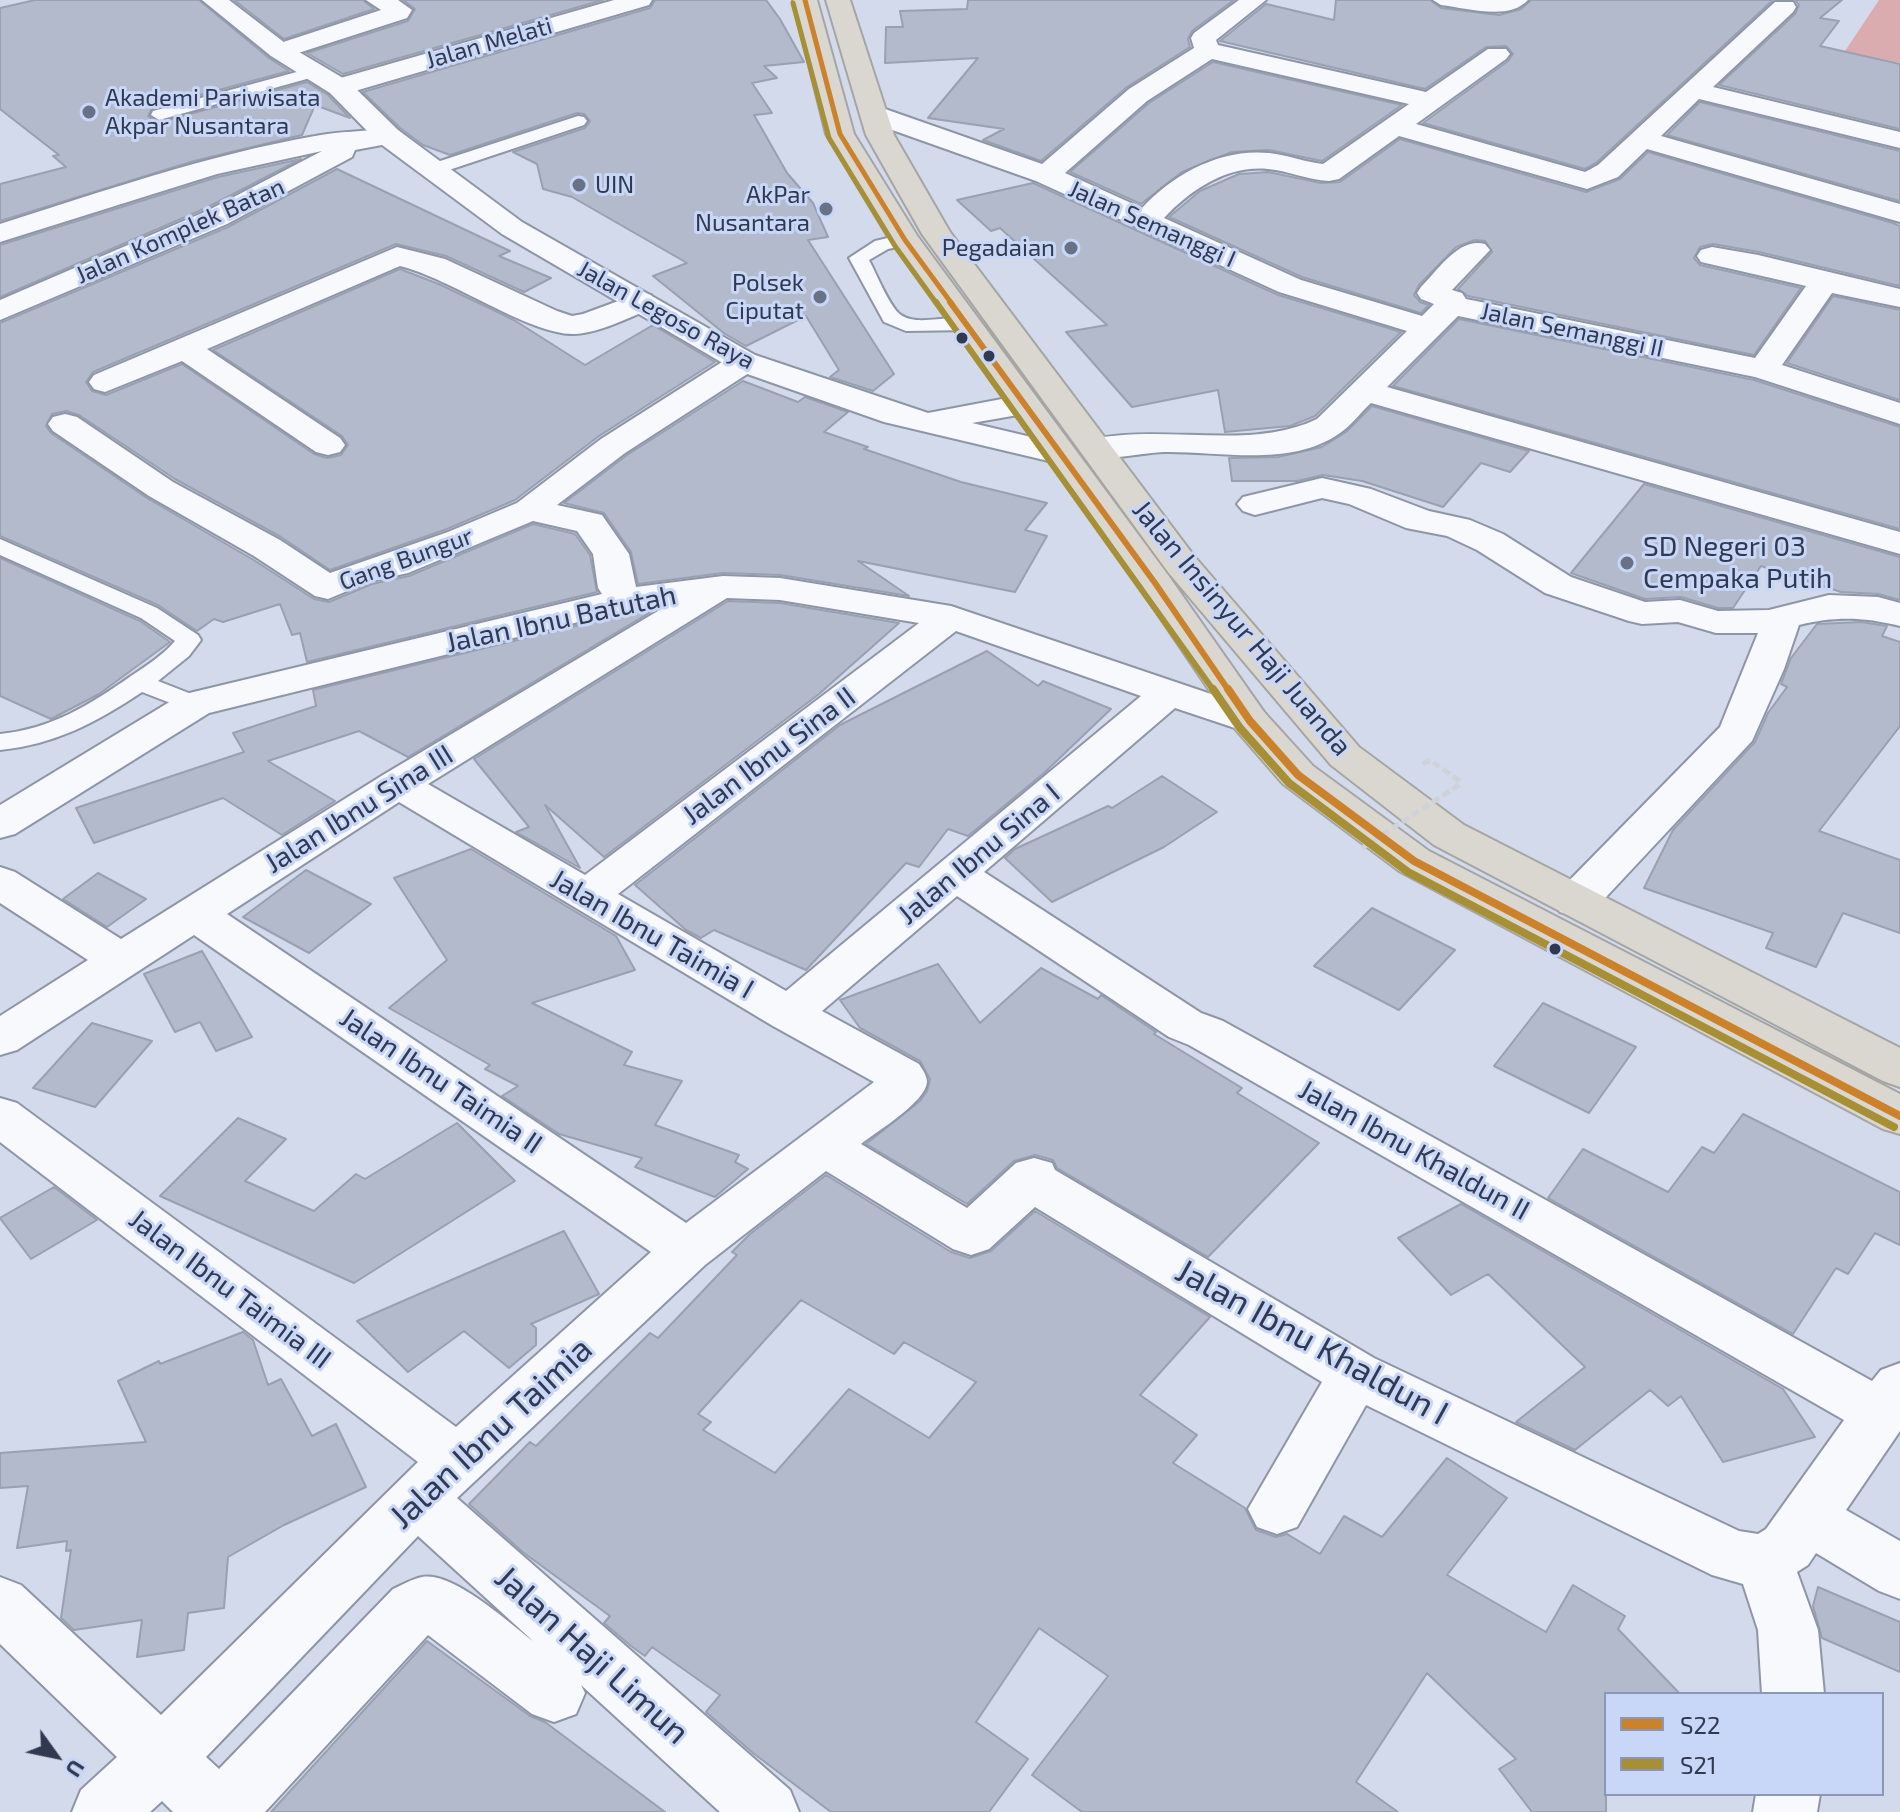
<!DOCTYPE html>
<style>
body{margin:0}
#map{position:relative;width:1900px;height:1812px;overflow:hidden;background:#d2daec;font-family:"Exo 2",sans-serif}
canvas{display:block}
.legend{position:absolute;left:1604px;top:1692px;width:280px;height:104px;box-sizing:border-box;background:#c8d6f7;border:2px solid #8b97b4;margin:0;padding:10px 14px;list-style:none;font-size:24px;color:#30394f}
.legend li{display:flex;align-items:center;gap:16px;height:40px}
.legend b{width:40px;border:2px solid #8b97b4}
.north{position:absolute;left:16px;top:1716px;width:80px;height:80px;-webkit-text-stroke:6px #c8d6f7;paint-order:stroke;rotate:123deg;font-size:22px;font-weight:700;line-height:32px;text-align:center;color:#30394f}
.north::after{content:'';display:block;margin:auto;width:28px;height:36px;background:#30394f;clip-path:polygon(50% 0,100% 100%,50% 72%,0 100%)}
</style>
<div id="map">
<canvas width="1900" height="1812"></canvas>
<ul class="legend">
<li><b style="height:10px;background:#cb822b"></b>S22</li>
<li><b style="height:10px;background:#a68f35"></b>S21</li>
</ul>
<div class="north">U</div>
</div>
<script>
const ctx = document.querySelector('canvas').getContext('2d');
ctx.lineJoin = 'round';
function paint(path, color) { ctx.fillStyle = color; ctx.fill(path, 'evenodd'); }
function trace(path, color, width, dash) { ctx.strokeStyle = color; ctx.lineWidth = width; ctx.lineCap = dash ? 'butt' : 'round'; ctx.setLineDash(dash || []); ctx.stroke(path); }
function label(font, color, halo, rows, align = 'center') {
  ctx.font = font + ' "Exo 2",sans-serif'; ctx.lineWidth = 6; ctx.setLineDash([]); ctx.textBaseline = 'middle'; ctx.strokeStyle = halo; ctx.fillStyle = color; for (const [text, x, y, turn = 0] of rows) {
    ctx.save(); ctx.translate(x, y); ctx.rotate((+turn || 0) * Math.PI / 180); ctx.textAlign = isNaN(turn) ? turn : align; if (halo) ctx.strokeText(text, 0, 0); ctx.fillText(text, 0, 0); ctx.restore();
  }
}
const green = new Path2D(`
 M 1879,0 L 1900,0 L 1900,63 L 1845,51 Z`);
const building = new Path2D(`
 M 35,0 L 199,0 L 269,58 L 289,71 L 152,108 L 148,116 L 157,123 L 307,82 L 328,95 L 350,118 L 315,105 L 302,135 L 194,161 L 0,221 L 0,184 L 66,167 L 53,156 L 59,155 L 0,109 L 0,8 Z
 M 234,0 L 363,0 L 374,9 L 284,39 Z
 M 403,0 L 603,0 L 343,74 L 307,53 L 408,21 L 415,9 Z
 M 655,0 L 766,0 L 780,19 L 804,62 L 764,66 L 777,78 L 752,83 L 772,113 L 754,115 L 787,173 L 813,203 L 828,237 L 808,240 L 894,374 L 873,391 L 830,377 L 839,370 L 806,316 L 746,346 L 725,334 L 653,276 L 687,263 L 572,197 L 543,189 L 537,164 L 513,152 L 585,128 L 590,121 L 584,114 L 577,113 L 450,155 L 423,145 L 400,128 L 363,92 L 650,8 Z
 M 968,0 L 1234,0 L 1192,31 L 1188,39 L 1190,47 L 1127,87 L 1041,161 L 983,140 L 1004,129 L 928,118 L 978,58 L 885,63 L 886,27 L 903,27 L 900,11 L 967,9 Z
 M 1336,0 L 1430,0 L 1441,8 L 1499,15 L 1521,9 L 1531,0 L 1773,0 L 1596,163 L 1585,169 L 1423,123 L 1508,61 L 1513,54 L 1506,46 L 1486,47 L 1425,89 L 1220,41 L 1266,4 L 1334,20 Z
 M 1795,0 L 1842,0 L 1820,18 L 1839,21 L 1820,46 L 1900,64 L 1900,129 L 1719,85 L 1795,14 L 1799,5 Z
 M 1213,62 L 1402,105 L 1322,161 L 1269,150 L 1232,152 L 1182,172 L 1141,204 L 1070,172 L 1149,103 Z
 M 1700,102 L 1900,151 L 1900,201 L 1667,135 Z
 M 1400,139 L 1586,192 L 1620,179 L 1648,152 L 1893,223 L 1900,226 L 1900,286 L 1759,252 L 1713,244 L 1700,247 L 1694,258 L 1700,265 L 1801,288 L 1754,355 L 1468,296 L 1458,289 L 1492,252 L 1485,241 L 1475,240 L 1456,247 L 1419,285 L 1414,295 L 1420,302 L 1429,305 L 1421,313 L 1302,277 L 1169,217 L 1200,191 L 1239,174 L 1268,172 L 1321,183 L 1340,182 Z
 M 301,159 L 206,208 L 0,297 L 0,245 L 218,177 Z
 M 337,169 L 510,251 L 499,256 L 551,278 L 524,292 L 446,256 L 396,244 L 93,372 L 86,382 L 92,391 L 106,395 L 182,364 L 314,454 L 327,458 L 341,455 L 348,445 L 342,436 L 213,350 L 400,269 L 441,285 L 514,320 L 585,365 L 653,325 L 715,362 L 599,436 L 515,500 L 447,529 L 330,570 L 281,537 L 175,479 L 79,415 L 66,411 L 52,414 L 46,426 L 51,433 L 147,498 L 252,559 L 314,599 L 329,602 L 372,584 L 409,576 L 533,524 L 575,534 L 590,555 L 597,592 L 307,662 L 300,633 L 292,635 L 280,604 L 223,622 L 214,619 L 197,631 L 158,605 L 0,536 L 0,323 L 228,227 Z
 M 1033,183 L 1278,295 L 1401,332 L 1315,416 L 1290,426 L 1225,432 L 1218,390 L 1132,407 L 1066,332 L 1107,325 L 1000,228 L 991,231 L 957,200 Z
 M 1833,296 L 1900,310 L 1900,400 L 1787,363 Z
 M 1459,319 L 1754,380 L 1900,427 L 1900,529 L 1393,386 Z
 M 743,381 L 798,402 L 805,397 L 848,412 L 824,432 L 868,447 L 864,449 L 961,482 L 1047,503 L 1025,530 L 1047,536 L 1015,592 L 858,561 L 909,596 L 780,575 L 723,573 L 638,584 L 631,552 L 604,513 L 564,503 L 627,455 Z
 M 1372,406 L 1529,451 L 1510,472 L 1481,463 L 1443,507 L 1362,481 L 1323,475 L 1297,481 L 1232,481 L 1229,458 L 1278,457 L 1322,447 L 1346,432 Z
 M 1644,484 L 1900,557 L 1900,600 L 1878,594 L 1841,592 L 1761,566 L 1733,608 L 1718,608 L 1681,597 L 1645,599 L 1571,573 Z
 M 0,558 L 140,621 L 170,642 L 99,694 L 51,719 L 0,696 Z
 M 728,601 L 780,603 L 899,623 L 819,694 L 604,857 L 545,805 L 580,868 L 516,832 L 529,827 L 474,759 Z
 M 654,610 L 408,757 L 359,731 L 268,761 L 335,801 L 282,835 L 223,798 L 94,843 L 76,808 L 244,752 L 233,733 L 316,706 L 313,690 L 628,613 Z
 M 1861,622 L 1887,626 L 1882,636 L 1900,642 L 1900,726 L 1819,831 L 1900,860 L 1900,933 L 1843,913 L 1816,967 L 1766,948 L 1773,933 L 1644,888 L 1673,830 L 1755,742 L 1768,713 L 1787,687 L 1781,684 L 1791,658 L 1817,624 Z
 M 987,651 L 1038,686 L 1043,681 L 1111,709 L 1044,773 L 968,836 L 948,829 L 919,867 L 906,863 L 806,970 L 714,930 L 701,938 L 686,930 L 635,885 L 840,725 Z
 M 1162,776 L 1217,812 L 1164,847 L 1052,902 L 1005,858 L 1015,849 L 1108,806 L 1112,808 Z
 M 471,849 L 616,936 L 635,970 L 532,1003 L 632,1052 L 624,1065 L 682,1081 L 655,1125 L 739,1155 L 735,1162 L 748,1169 L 715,1197 L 635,1167 L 642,1158 L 559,1134 L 502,1096 L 518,1086 L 485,1069 L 490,1065 L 389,1008 L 447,960 L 394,878 Z
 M 306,870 L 371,904 L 309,953 L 243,917 Z
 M 98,873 L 146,899 L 107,927 L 63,899 Z
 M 1372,908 L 1455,950 L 1399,1010 L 1314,966 Z
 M 202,951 L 252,1037 L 216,1051 L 200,1022 L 175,1032 L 144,974 Z
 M 938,964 L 980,1023 L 1041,968 L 1098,999 L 1101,995 L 1156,1032 L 1154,1034 L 1242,1088 L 1237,1093 L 1319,1143 L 1208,1257 L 1057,1168 L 1053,1160 L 1035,1155 L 1014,1161 L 967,1204 L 866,1144 L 920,1101 L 927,1091 L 930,1079 L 920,1061 L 860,1028 L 840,1000 Z
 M 1543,1003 L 1636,1047 L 1589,1113 L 1494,1066 Z
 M 92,1023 L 152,1041 L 95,1107 L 33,1088 Z
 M 1743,1114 L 1900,1192 L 1900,1245 L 1875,1233 L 1848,1274 L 1836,1268 L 1793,1334 L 1548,1198 L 1583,1149 L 1668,1192 L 1702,1147 L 1714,1153 Z
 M 238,1118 L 286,1139 L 245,1181 L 314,1211 L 356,1174 L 365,1179 L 457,1123 L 515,1181 L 354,1283 L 160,1196 Z
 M 826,1175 L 951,1252 L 970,1258 L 991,1251 L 1035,1211 L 1210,1317 L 1140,1395 L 1197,1435 L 1173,1463 L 1245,1508 L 1256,1530 L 1276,1537 L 1287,1534 L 1320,1554 L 1344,1516 L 1382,1537 L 1447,1458 L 1507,1498 L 1447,1575 L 1546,1632 L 1573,1585 L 1625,1616 L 1618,1629 L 1680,1694 L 1606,1694 L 1606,1812 L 1532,1812 L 1499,1769 L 1516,1759 L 1427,1673 L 1356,1782 L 1398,1812 L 1082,1812 L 1032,1775 L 1108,1676 L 1039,1628 L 976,1722 L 1028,1759 L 989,1812 L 831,1812 L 753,1753 L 706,1712 L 720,1695 L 652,1647 L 645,1656 L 631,1646 L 604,1623 L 610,1616 L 524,1553 L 469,1504 L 530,1442 L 536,1446 L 650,1333 L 658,1338 L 737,1255 L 732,1252 L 750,1234 ZM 801,1300 L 894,1354 L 904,1342 L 976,1382 L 929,1438 L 849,1389 L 775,1473 L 703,1430 L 711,1422 L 698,1414 Z
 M 54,1187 L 97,1220 L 31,1259 L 0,1218 Z
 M 1461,1204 L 1783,1389 L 1815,1437 L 1723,1462 L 1681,1396 L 1668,1406 L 1650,1390 L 1575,1450 L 1516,1422 L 1585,1367 L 1488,1274 L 1451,1295 L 1398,1238 Z
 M 564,1231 L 599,1294 L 531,1324 L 536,1328 L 536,1345 L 509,1368 L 464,1331 L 408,1372 L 357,1321 Z
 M 243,1332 L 253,1340 L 268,1385 L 281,1379 L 312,1436 L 336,1424 L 366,1487 L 284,1525 L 228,1557 L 224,1608 L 188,1613 L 184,1650 L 137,1657 L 142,1620 L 74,1630 L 61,1618 L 71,1550 L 66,1551 L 67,1541 L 17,1548 L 28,1486 L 0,1488 L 0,1453 L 146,1442 L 118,1381 L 159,1361 L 160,1364 Z
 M 1818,1587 L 1900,1622 L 1900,1672 L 1822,1638 L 1813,1606 Z
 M 427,1641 L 530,1716 L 545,1722 L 665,1812 L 271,1812 Z`);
const path = new Path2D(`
 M 1423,764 L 1430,760 L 1462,783`);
const lane = new Path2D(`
 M 1433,0 L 1528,0 C 1509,21 1467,8 1441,5 Z
 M 315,67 L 323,72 L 321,75 L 159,120 L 151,115 L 153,111 Z
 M 578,116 L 584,117 L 587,121 L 584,125 L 440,173 L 428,173 L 425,169 L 428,165 Z
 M 905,234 L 914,240 L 912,244 L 888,249 L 869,260 C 876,273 890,308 901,315 C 921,329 959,308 976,326 L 973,330 L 906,331 L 884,322 L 849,258 L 875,241 Z
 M 0,539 L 157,608 L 198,635 L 201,640 L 189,656 L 158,681 L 204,699 L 208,704 L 204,709 L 186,709 L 142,692 C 97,722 54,745 0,750 L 0,734 C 51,729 90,705 131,676 C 146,666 162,656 175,641 L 141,618 L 0,555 Z`);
const street = new Path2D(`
 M 366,0 L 398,0 L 412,10 L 407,18 L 289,56 L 271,56 L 267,51 L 271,46 L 381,10 Z
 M 614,0 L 652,0 L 649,5 L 348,93 L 330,93 L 326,87 L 330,81 Z
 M 1239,0 L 1266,0 L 1216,40 L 1218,45 L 1426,92 L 1488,49 L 1506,49 L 1510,54 L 1506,59 L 1416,124 L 1585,172 L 1598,165 L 1775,2 L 1793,2 L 1796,7 L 1793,12 L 1713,87 L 1900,132 L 1900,148 L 1699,99 L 1661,136 L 1900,204 L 1900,222 L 1647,149 L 1618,177 L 1587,189 L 1399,136 L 1339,179 L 1329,181 C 1308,180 1289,171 1268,169 C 1228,165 1191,189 1164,218 L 1301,280 L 1422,316 L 1434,304 L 1421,299 L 1417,293 L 1421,287 C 1439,269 1459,237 1485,244 L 1490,250 L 1452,290 L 1462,293 L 1466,299 L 1755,358 L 1806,286 L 1701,262 L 1697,256 L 1701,250 L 1712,247 L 1758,255 L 1900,289 L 1900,307 L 1832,293 L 1782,365 L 1900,403 L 1900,424 L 1755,377 L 1458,316 L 1387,387 L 1900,532 L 1900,554 L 1371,403 C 1361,412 1352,425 1340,433 C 1291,468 1220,451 1164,452 C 1138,453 1110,462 1084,455 L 1079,448 L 1084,441 C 1160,422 1249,452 1317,419 L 1407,331 L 1279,292 L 1036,181 L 867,121 L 863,115 L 867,109 L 885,109 L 1042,164 L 1129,89 L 1194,48 L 1191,38 L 1194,33 ZM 1212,59 L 1409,104 L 1323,164 C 1305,162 1287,155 1269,153 C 1221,148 1173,174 1142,208 L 1065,173 L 1147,101 Z
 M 388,128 L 398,130 L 402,136 L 398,142 L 355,150 L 352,157 L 227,224 L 0,320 L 0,300 L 207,211 L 322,151 L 217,174 L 0,242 L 0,224 C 104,191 207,155 315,136 C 339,131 364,132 388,128 Z
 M 397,247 L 445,259 L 557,311 L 572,316 L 583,314 L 640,293 L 651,295 L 655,302 L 651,309 C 627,318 600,333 574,334 C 530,335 450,278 400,266 L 207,349 L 340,438 L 345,445 L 340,452 L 328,455 L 316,452 L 182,361 L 105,392 L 94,389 L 89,382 L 94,375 Z
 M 744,352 L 755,355 L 760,362 L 755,369 L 625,453 L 557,505 L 602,515 L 629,554 L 636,587 L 723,576 L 780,578 L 951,606 L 1264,712 L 1270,721 L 1264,730 L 1250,733 L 1175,708 L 984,872 L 1201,1013 L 1223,1021 L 1872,1381 L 1881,1370 L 1900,1363 L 1900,1431 L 1846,1510 L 1900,1541 L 1900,1599 L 1879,1591 L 1816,1553 L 1808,1565 L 1797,1572 L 1818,1630 L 1824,1694 L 1762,1694 L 1758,1630 L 1743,1584 L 1712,1575 L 1366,1405 L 1297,1527 L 1277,1534 L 1257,1527 L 1248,1509 L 1322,1382 L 1035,1207 L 989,1249 L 971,1255 L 953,1249 L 826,1171 L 705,1265 L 457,1498 L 790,1790 L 799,1812 L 720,1812 L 581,1685 L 585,1693 L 576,1714 L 554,1722 L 532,1714 L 428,1635 L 265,1812 L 173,1812 L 162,1801 L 150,1812 L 72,1812 L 81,1790 L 117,1757 L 0,1644 L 0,1577 L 21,1585 L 161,1715 L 418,1462 L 0,1142 L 0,1098 L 17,1103 L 456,1427 L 651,1252 L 194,935 L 17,1050 L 0,1055 L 0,1016 L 88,960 L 0,903 L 0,867 L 15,872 L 121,939 L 383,775 L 668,605 L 627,610 L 209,713 L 15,834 L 0,838 L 0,805 L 181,695 L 602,594 L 598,588 L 593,554 L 577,531 L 533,521 L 408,573 L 371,581 L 328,599 L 315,596 L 254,556 L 149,496 L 53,431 L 48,424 L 53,417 L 65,414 L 77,417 L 173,482 L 280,540 L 330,573 L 448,532 L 517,503 L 601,439 L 733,355 ZM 727,598 L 780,600 L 919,623 L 585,875 L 428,784 ZM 956,631 L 1141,696 L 786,991 L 618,894 ZM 399,802 L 773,1026 L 874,1082 L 686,1223 L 227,914 ZM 957,896 L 1169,1037 L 1189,1045 L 1844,1420 L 1766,1529 L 1758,1534 L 1739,1531 L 1374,1358 L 1055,1170 L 1052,1163 L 1034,1158 L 1016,1163 L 967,1208 L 861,1144 C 876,1132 926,1102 927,1082 C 927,1075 922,1069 919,1064 L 822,1011 ZM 418,1536 L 533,1641 C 509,1623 453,1571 422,1577 C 412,1579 402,1585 393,1589 L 219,1769 L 206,1757 Z
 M 1322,478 L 1371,489 L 1429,511 L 1470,520 L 1503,534 L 1571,577 L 1645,602 L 1680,600 L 1718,611 L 1769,610 L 1829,595 L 1878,597 L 1900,603 L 1900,626 C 1864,617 1835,616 1799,625 L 1784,669 L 1752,741 L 1592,912 L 1576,916 L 1560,912 L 1554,901 L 1560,890 L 1720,727 L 1758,633 L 1716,633 L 1678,622 L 1642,624 L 1629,621 L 1545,593 L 1477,550 L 1447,536 L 1406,528 L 1349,504 L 1322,498 L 1255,515 L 1243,511 L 1237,504 L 1243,497 Z
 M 1756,1794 L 1820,1794 L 1817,1812 L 1753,1812 Z`);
const secondary = new Path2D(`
 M 202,0 L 229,0 L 289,46 L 348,81 L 398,130 L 522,222 L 755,355 L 928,413 L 1023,395 L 1035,398 L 1040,405 L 1035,412 L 972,423 L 1069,446 L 1074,453 L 1069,460 L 1057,463 L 884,422 L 733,369 L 502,234 L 378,142 L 330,93 L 271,56 Z`);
const highway = new Path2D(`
 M 793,0 L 817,0 L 854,134 L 918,237 L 1168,575 L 1264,712 L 1313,766 L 1429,851 L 1900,1094 L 1900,1134 L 1883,1129 L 1399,871 L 1283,784 L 1236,730 L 1140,588 L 890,240 L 826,134 Z
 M 826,0 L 850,0 L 894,135 L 950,232 L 1194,556 L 1359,747 L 1464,825 L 1900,1048 L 1900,1087 L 1883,1081 L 1434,845 L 1331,765 L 1168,572 L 922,234 L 866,135 Z`);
const pathBridge = new Path2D(`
 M 1362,848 L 1462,783`);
const bus1Far2 = new Path2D(`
 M 805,0 L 840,134 L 905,240 L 952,304`);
const bus1Far1 = new Path2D(`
 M 950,302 L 1155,583 L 1229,691`);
const bus1 = new Path2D(`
 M 1228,689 L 1250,721 L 1298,775 L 1414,861 L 1900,1116`);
const bus2Far2 = new Path2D(`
 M 793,3 L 829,138 L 895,246 L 937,304`);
const bus2Far1 = new Path2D(`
 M 936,302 L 1214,691`);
const bus2 = new Path2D(`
 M 1213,689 L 1240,728 L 1289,783 L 1408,872 L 1894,1127`);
const markers = [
 [89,112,8,"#697186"],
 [579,185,8,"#697186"],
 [826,209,8,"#697186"],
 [1071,248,8,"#697186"],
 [820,297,8,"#697186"],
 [962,338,7,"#30394f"],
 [989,356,7,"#30394f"],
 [1627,563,8,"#697186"],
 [1555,949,7,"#30394f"]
];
const farStreetnames = [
 ["Jalan Melati",489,43,-16],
 ["Jalan Semanggi I",1152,224,24],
 ["Jalan Komplek Batan",180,231,-24],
 ["Jalan Legoso Raya",666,315,29],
 ["Jalan Semanggi II",1572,330,12],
 ["Gang Bungur",406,559,-20]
];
const farPoinames = [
 ["Akademi Pariwisata",105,98,"left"],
 ["Akpar Nusantara",105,126,"left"],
 ["UIN",595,185,"left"],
 ["AkPar",810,195],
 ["Nusantara",810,223],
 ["Pegadaian",1055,248],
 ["Polsek",804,283],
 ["Ciputat",804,311]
];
const poiNames = [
 ["SD Negeri 03",1643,547],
 ["Cempaka Putih",1643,579]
];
const streetNames = [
 ["Jalan Ibnu Batutah",561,619,-12],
 ["Jalan Insinyur Haji Juanda",1242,628,50],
 ["Jalan Ibnu Sina II",769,756,-37],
 ["Jalan Ibnu Sina III",359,809,-32],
 ["Jalan Ibnu Sina I",979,854,-40],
 ["Jalan Ibnu Taimia I",652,934,30],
 ["Jalan Ibnu Taimia II",441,1081,34],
 ["Jalan Ibnu Khaldun II",1414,1150,29],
 ["Jalan Ibnu Taimia III",230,1289,37]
];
const nearStreetnames = [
 ["Jalan Ibnu Khaldun I",1312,1342,29],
 ["Jalan Ibnu Taimia",491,1433,-43],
 ["Jalan Haji Limun",592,1655,42]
];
paint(green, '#dbacaf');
paint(building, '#b3bacc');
trace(building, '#99a0b2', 2);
trace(lane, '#8e95a7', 4);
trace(street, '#8e95a7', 4);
trace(secondary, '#8e95a7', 4);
trace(highway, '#a5a5a4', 4);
trace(path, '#cfd2d8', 5, [8, 4]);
paint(lane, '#f8f9fc');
paint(street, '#f8f9fc');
paint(secondary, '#f8f9fc');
paint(highway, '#dad7d1');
trace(pathBridge, '#cfd2d8', 5, [8, 4]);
trace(bus1Far2, '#cb822b', 5);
trace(bus1Far1, '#cb822b', 6);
trace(bus1, '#cb822b', 8);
trace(bus2Far2, '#a68f35', 5);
trace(bus2Far1, '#a68f35', 6);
trace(bus2, '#a68f35', 8);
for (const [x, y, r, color] of markers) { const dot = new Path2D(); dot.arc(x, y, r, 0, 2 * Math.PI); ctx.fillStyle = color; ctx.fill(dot); trace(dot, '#c8d6f7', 3); }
label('24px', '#30394f', '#c8d6f7', farStreetnames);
label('24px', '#30394f', '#c8d6f7', farPoinames, 'right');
label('28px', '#30394f', '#c8d6f7', poiNames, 'left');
label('28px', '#30394f', '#c8d6f7', streetNames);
label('34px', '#30394f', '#c8d6f7', nearStreetnames);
</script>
